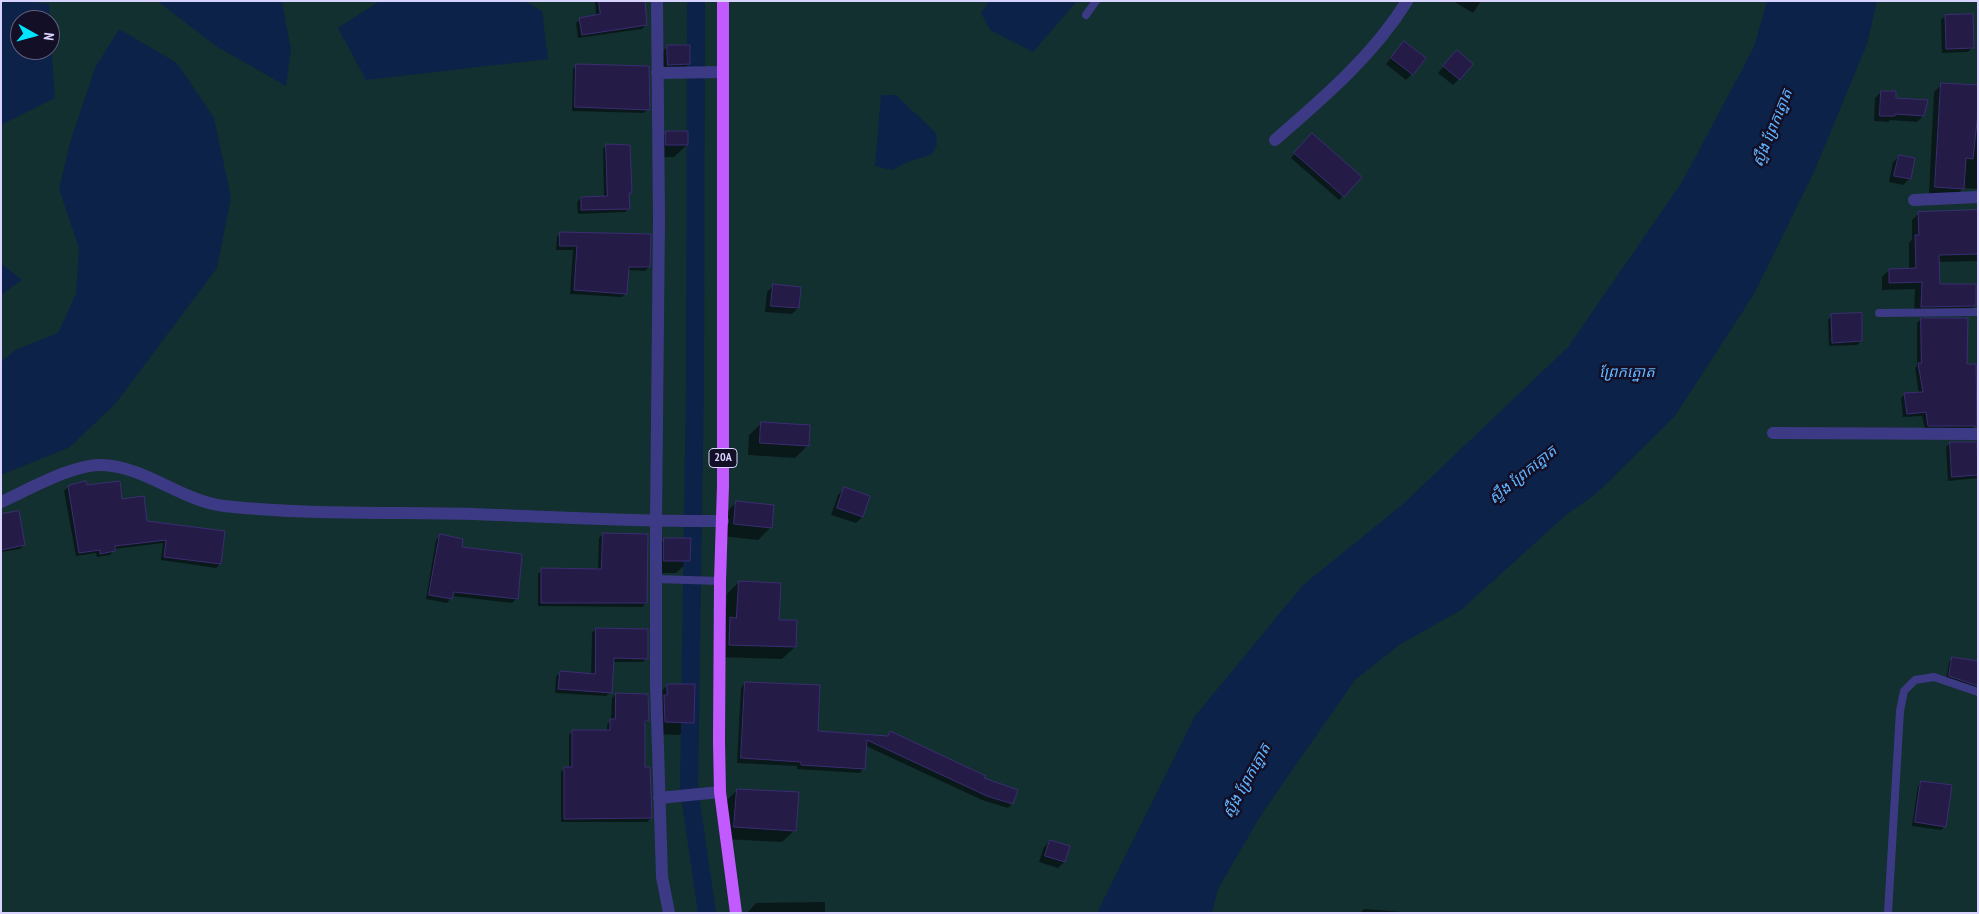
<!DOCTYPE html>
<meta charset="utf-8">
<style>
body{margin:0}
#map{position:relative;width:1979px;height:914px;overflow:hidden;background:#130f26;font-family:"PT Sans Narrow",sans-serif}
canvas{display:block}
.frame{position:absolute;inset:0;border:2px solid #d9d4ff;pointer-events:none}
.north{position:absolute;left:10px;top:10px;width:50px;height:50px;box-sizing:border-box;background:#130f26;border:1px solid #625e7d;border-radius:50%;rotate:97deg;font-size:14px;font-weight:700;line-height:20px;text-align:center;color:#d9d4ff}
.north::after{content:'';display:block;margin:auto;width:18px;height:22px;background:#00e5ff;clip-path:polygon(50% 0,100% 100%,50% 72%,0 100%)}
</style>
<div id="map">
<canvas width="1979" height="914"></canvas>
<div class="frame"></div>
<div class="north">N</div>
</div>
<script>
const ctx = document.querySelector('canvas').getContext('2d');
ctx.lineJoin = 'round';
function paint(path, color) { ctx.fillStyle = color; ctx.fill(path, 'evenodd'); }
function trace(path, color, width, dash) { ctx.strokeStyle = color; ctx.lineWidth = width; ctx.lineCap = dash ? 'butt' : 'round'; ctx.setLineDash(dash || []); ctx.stroke(path); }
function label(font, color, halo, rows, align = 'center') {
  ctx.font = font + ' "PT Sans Narrow","Noto Sans Khmer",sans-serif'; ctx.lineWidth = 5; ctx.setLineDash([]); ctx.textBaseline = 'middle'; ctx.strokeStyle = halo; ctx.fillStyle = color; for (const [text, x, y, turn = 0] of rows) {
    ctx.save(); ctx.translate(x, y); ctx.rotate((+turn || 0) * Math.PI / 180); ctx.textAlign = isNaN(turn) ? turn : align; if (halo) ctx.strokeText(text, 0, 0); ctx.fillText(text, 0, 0); ctx.restore();
  }
}
const green = new Path2D(`
 M 1,1 L 1978,1 L 1978,913 L 1,913 ZM 20,20 L 50,20 L 50,50 L 20,50 Z`);
const water = new Path2D(`
 M 1,1 L 23,1 L 49,4 L 50,20 L 20,20 L 20,50 L 50,50 L 50,26 L 55,98 L 1,125 Z
 M 157,1 L 282,1 L 291,50 L 286,86 L 216,46 Z
 M 380,1 L 525,1 L 542,11 L 548,59 L 366,80 L 338,28 Z
 M 989,1 L 1077,1 L 1033,52 L 990,30 L 981,13 Z
 M 1767,1 L 1877,1 L 1867,44 L 1814,172 L 1754,294 L 1675,416 L 1597,493 L 1566,515 L 1461,610 L 1399,645 L 1355,680 L 1261,815 L 1218,889 L 1212,913 L 1097,913 L 1195,716 L 1303,585 L 1403,504 L 1568,347 L 1682,182 L 1754,47 Z
 M 119,29 L 177,63 L 214,118 L 231,198 L 217,268 L 116,403 L 70,447 L 1,475 L 1,362 L 15,350 L 58,333 L 76,294 L 79,248 L 59,189 L 71,139 L 95,68 Z
 M 881,95 L 896,95 L 936,133 L 937,145 L 931,155 L 910,161 L 892,170 L 875,166 Z
 M 1,263 L 22,280 L 1,295 Z`);
const shadow = new Path2D(`
 M 595,1 L 644,1 L 646,25 L 642,29 L 578,38 L 576,23 L 580,19 L 596,16 Z
 M 1453,1 L 1481,1 L 1473,13 Z
 M 1945,16 L 1972,48 L 1968,52 L 1942,53 L 1941,20 Z
 M 1404,42 L 1412,74 L 1406,80 L 1386,64 Z
 M 667,47 L 689,64 L 677,76 L 656,77 L 655,59 Z
 M 1457,51 L 1459,79 L 1453,85 L 1438,73 Z
 M 577,65 L 648,109 L 644,113 L 572,111 L 573,69 Z
 M 1941,85 L 1978,87 L 1978,189 L 1963,188 L 1956,196 L 1929,194 L 1934,92 Z
 M 1881,92 L 1894,99 L 1923,116 L 1917,122 L 1890,120 L 1888,122 L 1874,121 L 1875,98 Z
 M 667,132 L 687,145 L 674,157 L 654,157 L 654,144 Z
 M 1308,139 L 1343,196 L 1339,200 L 1291,158 Z
 M 607,145 L 631,192 L 628,195 L 629,208 L 625,212 L 578,214 L 577,202 L 581,198 L 604,198 L 603,149 Z
 M 1899,156 L 1909,179 L 1903,185 L 1889,182 L 1893,162 Z
 M 1978,211 L 1978,261 L 1938,262 L 1939,286 L 1975,306 L 1967,313 L 1914,314 L 1915,289 L 1882,290 L 1882,277 L 1889,270 L 1909,269 L 1909,243 L 1912,239 L 1912,220 L 1919,213 Z
 M 561,233 L 649,267 L 645,271 L 627,270 L 626,293 L 622,297 L 570,294 L 573,250 L 556,250 L 557,237 Z
 M 773,286 L 798,308 L 792,314 L 765,312 L 767,292 Z
 M 1832,316 L 1861,341 L 1857,345 L 1829,346 L 1828,320 Z
 M 1921,319 L 1966,365 L 1976,425 L 1972,429 L 1925,429 L 1922,416 L 1903,417 L 1901,398 L 1905,394 L 1919,394 L 1915,368 L 1917,366 L 1917,323 Z
 M 762,423 L 807,446 L 795,458 L 748,455 L 749,435 Z
 M 1950,443 L 1978,444 L 1978,478 L 1948,481 L 1946,447 Z
 M 86,486 L 121,500 L 146,522 L 220,564 L 216,568 L 161,560 L 163,543 L 114,549 L 110,555 L 97,557 L 96,553 L 76,556 L 64,491 L 68,487 Z
 M 844,489 L 862,517 L 856,523 L 831,515 L 838,495 Z
 M 737,502 L 771,527 L 758,540 L 722,536 L 724,514 Z
 M 1,516 L 24,545 L 20,549 L 1,552 Z
 M 603,534 L 646,603 L 642,607 L 538,606 L 538,574 L 542,570 L 598,570 L 599,538 Z
 M 440,536 L 460,548 L 516,599 L 512,603 L 452,596 L 447,603 L 426,599 L 436,540 Z
 M 665,539 L 689,561 L 676,573 L 652,573 L 652,552 Z
 M 739,582 L 777,621 L 795,647 L 782,659 L 717,657 L 725,624 L 727,594 Z
 M 596,629 L 647,658 L 643,662 L 613,662 L 610,692 L 606,696 L 555,693 L 556,677 L 560,673 L 591,675 L 592,633 Z
 M 1953,658 L 1978,662 L 1978,693 L 1946,680 L 1949,662 Z
 M 745,683 L 816,732 L 886,737 L 890,732 L 1012,804 L 1008,808 L 982,800 L 866,746 L 864,768 L 860,773 L 797,769 L 797,766 L 737,763 L 741,688 Z
 M 668,685 L 693,722 L 680,735 L 653,734 L 655,697 Z
 M 616,694 L 648,721 L 644,725 L 644,768 L 651,818 L 647,822 L 561,822 L 561,772 L 565,768 L 569,768 L 569,735 L 573,731 L 607,731 L 607,725 L 611,720 L 612,698 Z
 M 1922,782 L 1945,826 L 1941,830 L 1912,826 L 1918,786 Z
 M 737,790 L 795,830 L 782,842 L 723,839 L 725,802 Z
 M 1050,841 L 1064,862 L 1058,868 L 1039,862 L 1044,847 Z
 M 825,902 L 825,913 L 747,913 L 756,903 Z
 M 1364,909 L 1404,912 L 1404,913 L 1360,913 Z`);
const canal = new Path2D(`
 M 696,1 L 695,382 L 689,789 L 707,913`);
const building = new Path2D(`
 M 599,1 L 645,1 L 647,25 L 582,35 L 579,18 L 600,14 Z
 M 1973,14 L 1974,48 L 1946,49 L 1945,15 Z
 M 1404,41 L 1426,58 L 1413,75 L 1391,58 Z
 M 667,45 L 690,45 L 690,64 L 668,65 Z
 M 1457,50 L 1473,64 L 1460,80 L 1443,66 Z
 M 576,64 L 649,66 L 650,110 L 575,107 Z
 M 1941,83 L 1978,85 L 1978,112 L 1973,159 L 1966,158 L 1964,189 L 1935,187 Z
 M 1881,91 L 1896,91 L 1896,98 L 1928,100 L 1924,116 L 1895,114 L 1895,116 L 1880,116 Z
 M 666,131 L 688,131 L 688,145 L 666,145 Z
 M 1312,133 L 1362,177 L 1344,197 L 1294,153 Z
 M 606,144 L 630,145 L 632,193 L 629,193 L 630,209 L 581,210 L 581,197 L 607,196 Z
 M 1899,155 L 1915,158 L 1911,179 L 1894,176 Z
 M 1978,210 L 1978,254 L 1939,255 L 1940,284 L 1976,284 L 1976,306 L 1921,307 L 1922,282 L 1889,283 L 1889,269 L 1916,268 L 1915,235 L 1919,235 L 1918,212 Z
 M 560,232 L 651,234 L 650,267 L 629,267 L 627,294 L 574,290 L 577,246 L 560,246 Z
 M 773,284 L 801,287 L 799,308 L 771,306 Z
 M 1862,313 L 1862,341 L 1832,343 L 1831,314 Z
 M 1921,318 L 1968,318 L 1967,364 L 1976,364 L 1977,426 L 1928,426 L 1926,412 L 1907,414 L 1904,393 L 1923,392 L 1918,363 L 1921,363 Z
 M 761,422 L 810,425 L 809,446 L 760,443 Z
 M 1950,442 L 1977,442 L 1978,475 L 1952,477 Z
 M 86,481 L 87,485 L 120,481 L 122,499 L 144,496 L 147,521 L 225,531 L 221,564 L 164,557 L 166,540 L 115,546 L 115,551 L 100,554 L 100,550 L 79,553 L 68,486 Z
 M 844,487 L 870,496 L 863,517 L 837,508 Z
 M 736,501 L 774,505 L 772,528 L 734,524 Z
 M 19,511 L 25,545 L 1,550 L 1,514 Z
 M 603,533 L 648,534 L 647,603 L 541,603 L 541,568 L 601,569 Z
 M 440,534 L 463,539 L 462,547 L 522,554 L 518,599 L 454,592 L 452,599 L 429,595 Z
 M 664,538 L 691,538 L 690,561 L 664,561 Z
 M 739,581 L 781,583 L 779,620 L 797,620 L 796,647 L 729,645 L 730,617 L 736,618 Z
 M 596,628 L 648,629 L 648,659 L 614,658 L 612,693 L 558,689 L 560,671 L 595,674 Z
 M 1952,657 L 1978,661 L 1978,686 L 1949,676 Z
 M 745,682 L 820,685 L 818,731 L 888,736 L 890,731 L 986,776 L 984,778 L 1018,790 L 1013,804 L 987,796 L 867,740 L 865,769 L 801,765 L 801,762 L 741,758 Z
 M 667,684 L 695,684 L 694,723 L 665,722 L 664,695 L 667,695 Z
 M 616,693 L 648,694 L 649,721 L 645,721 L 645,767 L 650,767 L 652,818 L 564,819 L 564,767 L 572,767 L 572,730 L 610,730 L 610,719 L 615,719 Z
 M 1921,781 L 1952,785 L 1946,827 L 1915,822 Z
 M 737,789 L 799,792 L 796,831 L 734,827 Z
 M 1050,840 L 1070,846 L 1065,862 L 1045,856 Z`);
const lane = new Path2D(`
 M 1086,15 L 1096,1
 M 1879,313 L 1978,312
 M 657,579 L 720,581
 M 1888,913 L 1900,711 L 1904,691 L 1915,680 L 1934,677 L 1978,692`);
const street = new Path2D(`
 M 657,1 L 659,219 L 656,521 L 656,685 L 662,877 L 669,913
 M 657,73 L 723,72
 M 1275,140 C 1323,98 1373,56 1407,1
 M 1914,200 L 1978,197
 M 1773,433 L 1978,434
 M 1,502 C 28,490 75,463 103,465 C 146,467 182,501 224,506 C 307,515 390,512 473,514 C 556,517 639,522 723,521
 M 659,798 L 720,792`);
const primary = new Path2D(`
 M 723,1 L 723,486 L 720,581 L 719,741 L 720,792 L 736,913`);
const shields = [
 [723,458,28]
];
const shieldNames = [
 ["20A",723,458]
];
const waterNames = [
 ["ស្ទឹង ព្រែកត្នោត",1773,128,-68],
 ["ព្រែកត្នោត",1627,373],
 ["ស្ទឹង ព្រែកត្នោត",1523,475,-39],
 ["ស្ទឹង ព្រែកត្នោត",1247,781,-61]
];
paint(green, '#12302f');
paint(water, '#0c2248');
paint(shadow, '#0007');
trace(canal, '#0c2248', 18);
paint(building, '#241b47');
trace(building, '#3b2d73', 1);
trace(lane, '#3d3a85', 8);
trace(street, '#3d3a85', 12);
trace(primary, '#c25bff', 12);
for (const [x, y, w] of shields) { const box = new Path2D(); box.roundRect(x - w / 2, y - 9.5, w, 19, 4); ctx.fillStyle = '#130f26'; ctx.fill(box); trace(box, '#d9d4ff', 1); }
label('bold 12px', '#d9d4ff', null, shieldNames);
label('italic 15px', '#62b6ff', '#130f26', waterNames);
</script>
